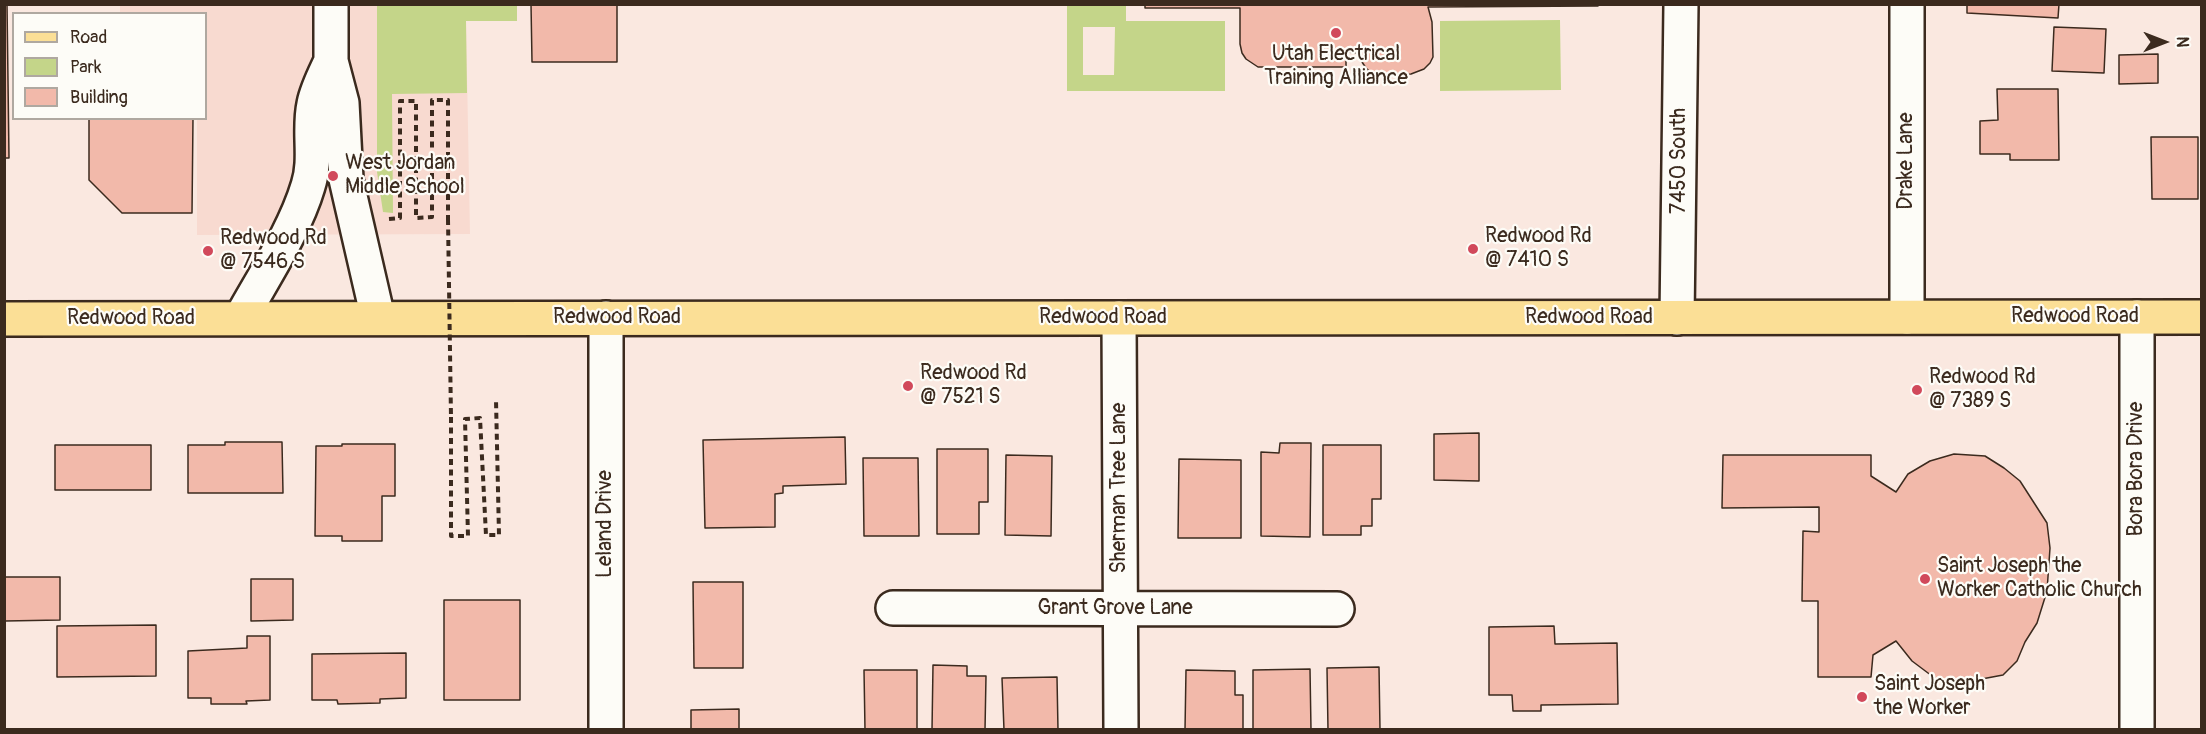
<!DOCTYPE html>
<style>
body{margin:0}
#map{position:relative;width:2206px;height:734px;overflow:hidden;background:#fae8e0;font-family:Pangolin,sans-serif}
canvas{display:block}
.frame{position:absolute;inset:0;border:6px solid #3b2a1e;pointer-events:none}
.legend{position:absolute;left:12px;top:12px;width:195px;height:108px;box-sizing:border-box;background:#fdfcf7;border:2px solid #afa8a0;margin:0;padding:8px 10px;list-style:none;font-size:18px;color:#3b2a1e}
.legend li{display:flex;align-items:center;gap:12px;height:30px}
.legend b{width:30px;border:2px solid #afa8a0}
.north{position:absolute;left:2134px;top:12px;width:60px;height:60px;-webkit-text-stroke:4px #fdfcf7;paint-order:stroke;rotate:90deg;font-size:16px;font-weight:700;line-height:24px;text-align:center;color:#3b2a1e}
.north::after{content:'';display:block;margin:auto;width:21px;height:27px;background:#3b2a1e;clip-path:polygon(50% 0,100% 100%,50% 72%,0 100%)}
</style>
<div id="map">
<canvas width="2206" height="734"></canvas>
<div class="frame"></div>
<ul class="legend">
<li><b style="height:8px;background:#fbdf96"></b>Road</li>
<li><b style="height:16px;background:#c4d589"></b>Park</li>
<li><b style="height:16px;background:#f2b9aa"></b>Building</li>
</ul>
<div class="north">N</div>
</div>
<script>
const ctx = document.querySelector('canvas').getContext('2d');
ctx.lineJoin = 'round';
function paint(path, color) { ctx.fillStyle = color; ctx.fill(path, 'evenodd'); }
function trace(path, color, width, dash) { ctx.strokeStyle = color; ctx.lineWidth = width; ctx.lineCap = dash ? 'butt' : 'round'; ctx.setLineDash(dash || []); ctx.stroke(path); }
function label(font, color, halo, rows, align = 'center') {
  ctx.font = font + ' Pangolin,sans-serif'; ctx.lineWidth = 4.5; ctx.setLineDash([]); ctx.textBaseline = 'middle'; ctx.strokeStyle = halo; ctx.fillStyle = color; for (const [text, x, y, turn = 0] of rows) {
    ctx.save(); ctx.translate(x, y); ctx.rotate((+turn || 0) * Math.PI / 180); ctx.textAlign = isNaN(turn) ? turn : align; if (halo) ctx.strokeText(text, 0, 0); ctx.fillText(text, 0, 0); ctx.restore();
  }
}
const built = new Path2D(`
 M 120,4 L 517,5 L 517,21 L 466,21 L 470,234 L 197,235 L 197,119 L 206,118 L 206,14 L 120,14 Z`);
const green = new Path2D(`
 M 377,5 L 517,5 L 517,21 L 466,21 L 467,93 L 392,94 L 393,213 L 383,212 L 377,172 Z
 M 1067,5 L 1126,5 L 1126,21 L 1225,21 L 1225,91 L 1067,91 ZM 1083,27 L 1115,27 L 1114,75 L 1083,75 Z
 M 1560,20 L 1561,90 L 1440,91 L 1440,21 Z`);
const building = new Path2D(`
 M 4,4 L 7,4 L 9,158 L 4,158 Z
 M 531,4 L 617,4 L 617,62 L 532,62 Z
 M 1145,4 L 1598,4 L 1598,6 L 1428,7 L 1432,22 L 1433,57 L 1430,63 L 1424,69 L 1411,74 L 1377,75 L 1371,73 L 1366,68 L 1362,62 L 1359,53 L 1346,52 L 1346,67 L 1258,67 L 1246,59 L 1242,53 L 1240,44 L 1240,8 L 1145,8 Z
 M 1967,4 L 2059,4 L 2058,18 L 1967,13 Z
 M 2054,27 L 2106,29 L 2104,73 L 2052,71 Z
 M 2158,54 L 2158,83 L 2119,84 L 2119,55 Z
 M 1997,89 L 2058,89 L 2059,160 L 2010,160 L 2010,154 L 1980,154 L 1980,121 L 1998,120 Z
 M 89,118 L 193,118 L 192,213 L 122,213 L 89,180 Z
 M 2151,137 L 2198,137 L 2198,199 L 2152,199 Z
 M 1479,433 L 1479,481 L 1434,480 L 1434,434 Z
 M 845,437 L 846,484 L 783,486 L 783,493 L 775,494 L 775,527 L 705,528 L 703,440 Z
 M 225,442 L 282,442 L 283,493 L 188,493 L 188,445 L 225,445 Z
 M 1280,443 L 1311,443 L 1310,537 L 1261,536 L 1261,452 L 1279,453 Z
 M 342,444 L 395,444 L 395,496 L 382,496 L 382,541 L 342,541 L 342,536 L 315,536 L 316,446 L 342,446 Z
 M 55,445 L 151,445 L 151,490 L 55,490 Z
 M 1323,445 L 1381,445 L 1381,499 L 1372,499 L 1372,526 L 1361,526 L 1361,535 L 1323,535 Z
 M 937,449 L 988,449 L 988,502 L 979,502 L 979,534 L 937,534 Z
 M 1954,454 L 1985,456 L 2004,468 L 2020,481 L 2047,523 L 2050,548 L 2047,591 L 2037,623 L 2025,642 L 2017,661 L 2003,675 L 1955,684 L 1936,679 L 1912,661 L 1896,641 L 1873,655 L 1871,677 L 1818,677 L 1818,601 L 1802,601 L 1803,531 L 1819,532 L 1819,507 L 1722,508 L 1723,455 L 1871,455 L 1871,476 L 1896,492 L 1908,474 L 1930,461 Z
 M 1006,455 L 1052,456 L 1051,536 L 1005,535 Z
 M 863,458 L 918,458 L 919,536 L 864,536 Z
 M 1179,459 L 1241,460 L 1241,538 L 1178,538 Z
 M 5,577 L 60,577 L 60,620 L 5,621 Z
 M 251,579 L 293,579 L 293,620 L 251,621 Z
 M 693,582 L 743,582 L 743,668 L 694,668 Z
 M 444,600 L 520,600 L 520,700 L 444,700 Z
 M 156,625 L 156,676 L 57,677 L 57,626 Z
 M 1554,626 L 1555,644 L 1617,643 L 1618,704 L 1541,705 L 1541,711 L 1513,711 L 1512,695 L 1489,695 L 1489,627 Z
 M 247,636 L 270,636 L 270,700 L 246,701 L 247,704 L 211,704 L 211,698 L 188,698 L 188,651 L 247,648 Z
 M 406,653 L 406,698 L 380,699 L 380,703 L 338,704 L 337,700 L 312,700 L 312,654 Z
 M 933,665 L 967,666 L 967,676 L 986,676 L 985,730 L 932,730 Z
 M 1379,667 L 1380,730 L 1328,730 L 1327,668 Z
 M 1310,669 L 1311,730 L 1253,730 L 1253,670 Z
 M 864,670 L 917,670 L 917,730 L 865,730 Z
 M 1186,670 L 1235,671 L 1235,695 L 1243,695 L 1243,730 L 1185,730 Z
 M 1057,677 L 1058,730 L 1004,730 L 1002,678 Z
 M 739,709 L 739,730 L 691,730 L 691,710 Z`);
const path = new Path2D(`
 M 389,219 L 400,218 L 400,101 L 416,101 L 416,218 L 432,217 L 432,100 L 448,100 L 448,219
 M 451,417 L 451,536 L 468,536 L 465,419 L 480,418 L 486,535 L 499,535 L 496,400`);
const minor = new Path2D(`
 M 331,4 L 331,61 L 342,103 L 346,179 L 378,318
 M 1907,317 L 1907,4
 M 2137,317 L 2137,730
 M 241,318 C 263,278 295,230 308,186 C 317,159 308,131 314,104 C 317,89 325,74 331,61
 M 1119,318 L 1121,730
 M 1677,318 L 1681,4
 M 893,608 L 1337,609
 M 606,730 L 606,318`);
const major = new Path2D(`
 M 4,319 L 2202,317`);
const pathBridge = new Path2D(`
 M 448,219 L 451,417`);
const markers = [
 [1336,33,6,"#d1495b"],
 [333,176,6,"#d1495b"],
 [1473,249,6,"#d1495b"],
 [208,251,6,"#d1495b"],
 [908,386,6,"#d1495b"],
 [1917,390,6,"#d1495b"],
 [1925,579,6,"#d1495b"],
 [1862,697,6,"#d1495b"]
];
const poiNames = [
 ["Utah Electrical",1336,55,"center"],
 ["Training Alliance",1336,79,"center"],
 ["West Jordan",345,164],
 ["Middle School",345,188],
 ["Redwood Rd",1485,237],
 ["@ 7410 S",1485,261],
 ["Redwood Rd",220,239],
 ["@ 7546 S",220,263],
 ["Redwood Rd",920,374],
 ["@ 7521 S",920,398],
 ["Redwood Rd",1929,378],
 ["@ 7389 S",1929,402],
 ["Saint Joseph the",1937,567],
 ["Worker Catholic Church",1937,591],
 ["Saint Joseph",1874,685],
 ["the Worker",1874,709]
];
const streetNames = [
 ["7450 South",1680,161,-90],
 ["Drake Lane",1907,161,-90],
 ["Redwood Road",2075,317],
 ["Redwood Road",617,318],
 ["Redwood Road",1103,318],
 ["Redwood Road",1589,318],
 ["Redwood Road",131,319],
 ["Bora Bora Drive",2137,469,-90],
 ["Sherman Tree Lane",1120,488,-90],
 ["Leland Drive",606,524,-90],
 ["Grant Grove Lane",1115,609]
];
paint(built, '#f8dad0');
paint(green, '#c4d589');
paint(building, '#f2b9aa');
trace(building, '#3b2a1e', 1.5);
trace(minor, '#3b2a1e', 38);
trace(major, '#3b2a1e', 38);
trace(path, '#3b2a1e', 4, [6, 4.5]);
trace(minor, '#fdfcf7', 33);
trace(major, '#fbdf96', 33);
trace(pathBridge, '#3b2a1e', 4, [6, 4.5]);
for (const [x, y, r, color] of markers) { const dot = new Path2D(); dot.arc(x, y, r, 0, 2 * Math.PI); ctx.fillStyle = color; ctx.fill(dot); trace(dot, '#fdfcf7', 2); }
label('21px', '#3b2a1e', '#fdfcf7', poiNames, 'left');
label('21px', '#3b2a1e', '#fdfcf7', streetNames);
</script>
